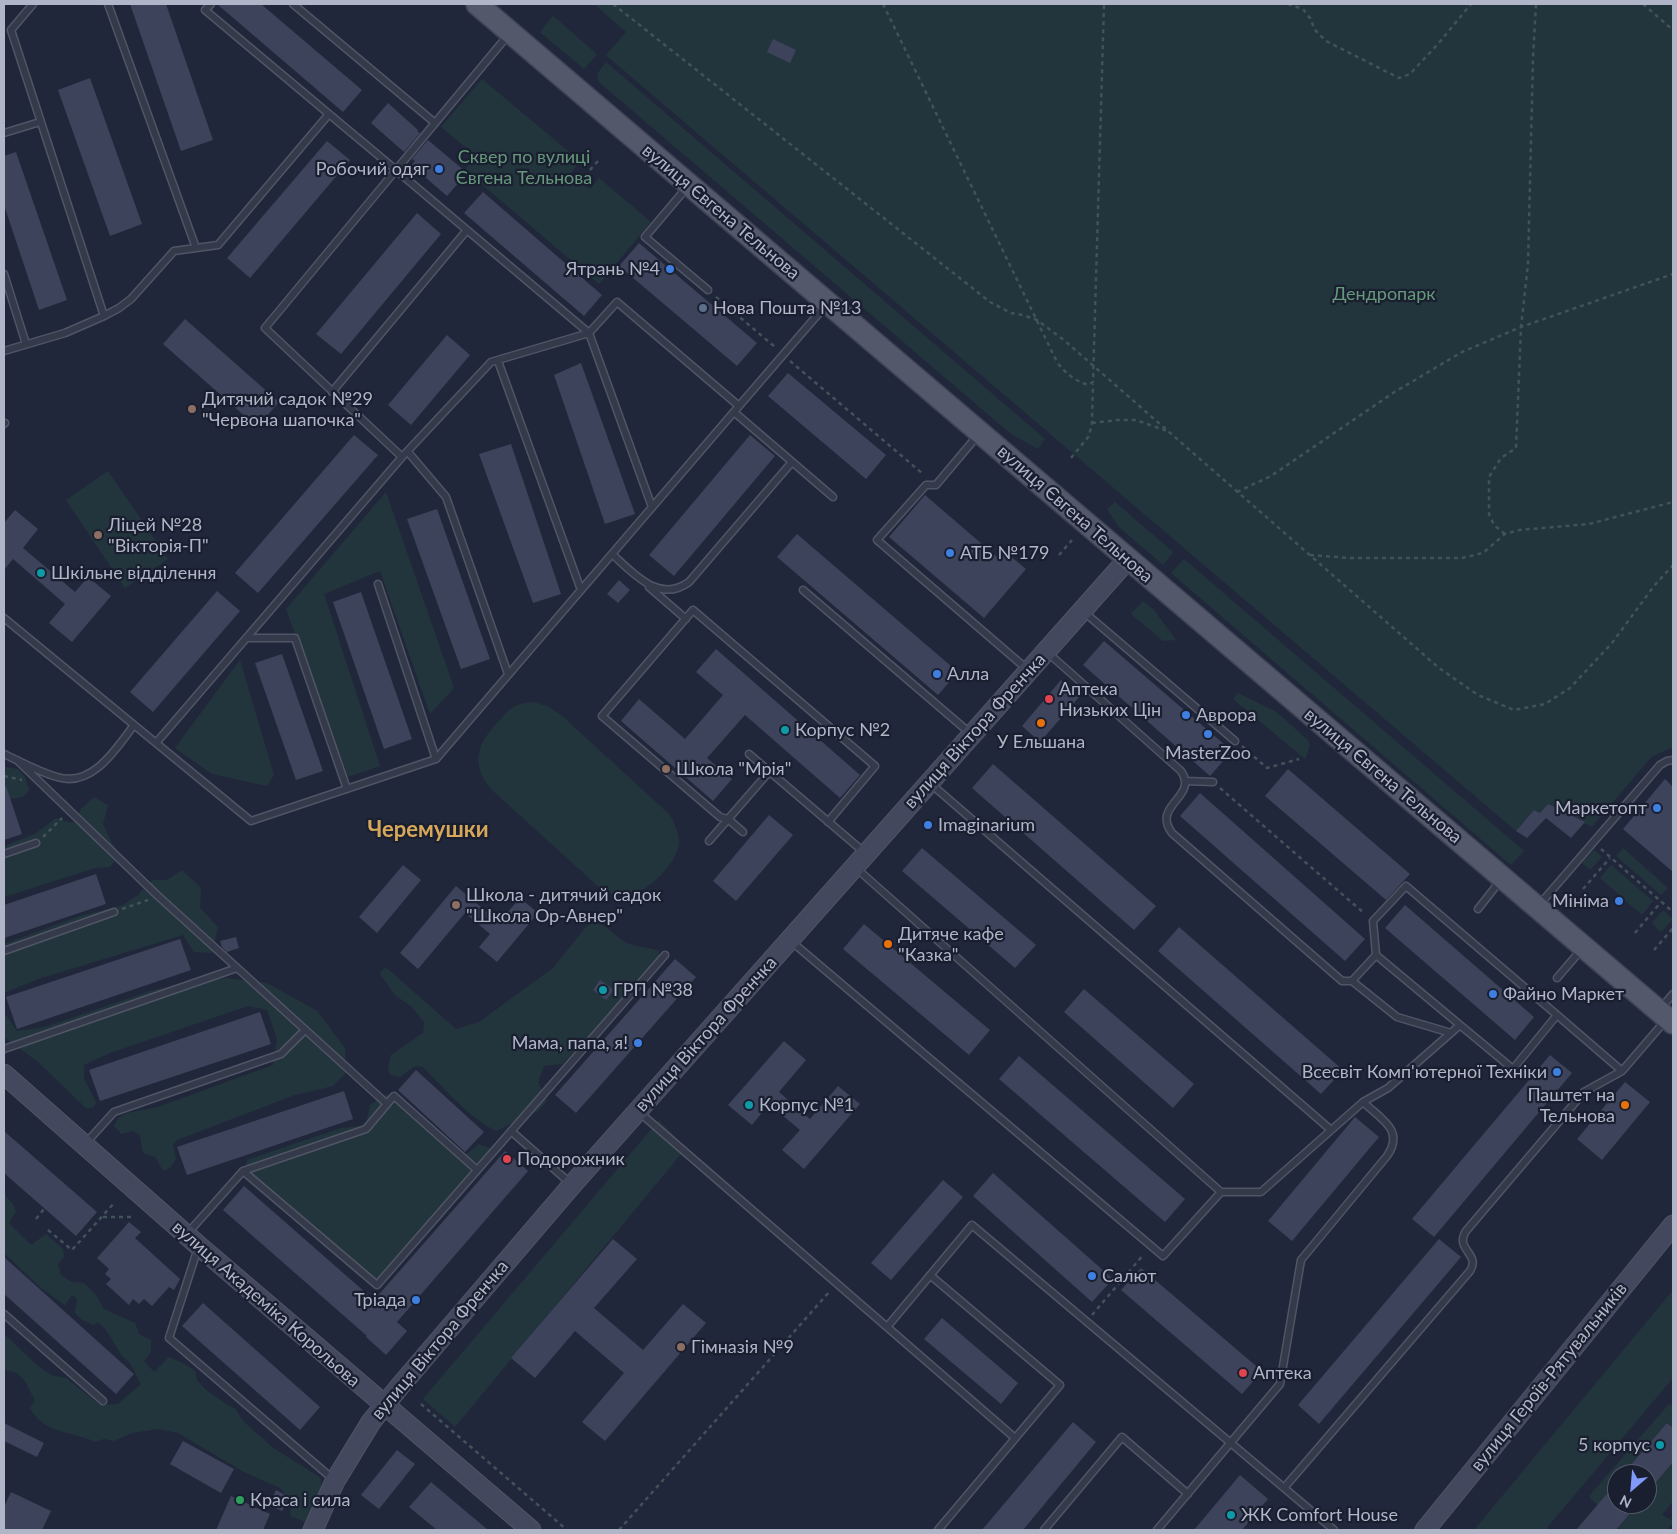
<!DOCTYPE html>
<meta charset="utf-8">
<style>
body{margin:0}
#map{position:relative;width:1677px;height:1534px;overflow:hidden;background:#21273b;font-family:Lato,sans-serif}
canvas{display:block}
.frame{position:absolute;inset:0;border:5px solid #b0b5c7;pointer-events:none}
.north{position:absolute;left:1607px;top:1464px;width:50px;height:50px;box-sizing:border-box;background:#1a1f30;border:1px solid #565b6c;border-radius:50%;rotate:207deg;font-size:14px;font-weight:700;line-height:20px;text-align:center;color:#b0b5c7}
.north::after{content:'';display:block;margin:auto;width:18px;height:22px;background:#8199fb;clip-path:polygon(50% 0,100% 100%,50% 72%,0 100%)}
</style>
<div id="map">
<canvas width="1677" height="1534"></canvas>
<div class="frame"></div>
<div class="north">N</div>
</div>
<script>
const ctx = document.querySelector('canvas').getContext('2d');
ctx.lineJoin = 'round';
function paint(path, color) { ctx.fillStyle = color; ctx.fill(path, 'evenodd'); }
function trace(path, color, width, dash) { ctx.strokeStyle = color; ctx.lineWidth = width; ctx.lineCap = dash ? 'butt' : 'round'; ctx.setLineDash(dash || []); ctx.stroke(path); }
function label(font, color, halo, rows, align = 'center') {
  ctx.font = font + ' Lato,sans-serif'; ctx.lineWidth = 4.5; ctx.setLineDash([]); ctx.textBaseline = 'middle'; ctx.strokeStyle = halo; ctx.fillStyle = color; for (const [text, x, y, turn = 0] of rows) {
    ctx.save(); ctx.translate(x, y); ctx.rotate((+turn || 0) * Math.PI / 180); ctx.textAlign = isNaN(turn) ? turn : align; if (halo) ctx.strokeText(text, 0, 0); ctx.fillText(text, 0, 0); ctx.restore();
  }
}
const green = new Path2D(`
 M 594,4 L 1673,4 L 1673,747 L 1651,757 L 1592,827 L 1548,805 L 1540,813 L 1534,810 L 1516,831 L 608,57 L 606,55 L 626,32 Z
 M 553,16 L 597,54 L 584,69 L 540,32 Z
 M 606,62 L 1045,439 L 1038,449 L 1011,434 L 599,82 C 595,73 601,69 606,62 Z
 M 482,79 L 580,161 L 571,173 L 590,189 L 599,178 L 651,222 L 599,284 L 465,170 L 476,156 L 441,127 Z
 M 108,471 L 168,559 L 125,588 L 66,500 Z
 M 386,492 L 454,688 L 430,714 L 380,571 L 324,594 L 380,766 L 348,777 L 286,609 Z
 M 1115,502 L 1173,552 L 1163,565 L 1119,527 L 1107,509 Z
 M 1184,559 L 1524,851 L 1511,865 L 1171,573 Z
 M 1143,601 L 1154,610 L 1176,640 L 1163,641 L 1131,614 Z
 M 240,660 L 274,775 L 267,786 L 212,774 L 175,748 Z
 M 1238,693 L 1275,711 L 1308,740 L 1310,745 L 1305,759 L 1233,699 Z
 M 533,702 L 547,706 L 561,715 L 670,815 C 674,823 678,831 679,840 C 680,861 649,891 630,895 C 620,898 610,893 601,889 L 492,790 C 469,764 477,743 500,720 C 504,715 511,707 517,705 C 522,703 528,703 533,702 Z
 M 4,767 L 18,769 L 25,777 L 29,790 L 23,797 L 4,800 Z
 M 94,797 L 108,805 L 103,824 L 112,843 L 120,854 L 110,867 L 95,868 L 4,897 L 4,846 L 35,834 L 56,818 L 72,823 L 82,808 Z
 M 1623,848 L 1668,888 L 1661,895 L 1616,856 Z
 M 1594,850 L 1602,857 L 1590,870 L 1582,863 Z
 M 1611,865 L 1653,901 L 1642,915 L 1600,878 Z
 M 182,870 L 201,888 L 200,908 L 218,927 L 212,953 L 194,952 L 183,935 L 38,979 L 4,993 L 4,944 L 77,917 L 123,905 L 138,895 L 152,880 L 167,880 Z
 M 1663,910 L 1673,919 L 1661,932 L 1652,923 Z
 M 592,923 C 606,922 615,937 627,943 C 635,947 650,947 659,951 L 658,968 L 609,1013 L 586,1040 L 562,1064 L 544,1066 L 538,1082 L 547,1101 L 538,1111 L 496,1131 C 468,1117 445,1089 423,1067 L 415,1066 L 400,1077 L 390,1075 L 388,1067 L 391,1055 L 423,1033 L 424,1022 L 411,1006 L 396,996 L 380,974 L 384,968 L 388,969 L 456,1029 L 479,1022 L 553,968 L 586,927 Z
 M 227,978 L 267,983 L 317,1011 L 345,1048 L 345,1074 L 333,1086 L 295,1095 L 177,1140 L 173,1145 L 176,1159 L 170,1168 L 163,1171 L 155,1157 L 143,1153 L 140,1135 L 133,1131 L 121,1134 L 114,1126 L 118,1118 L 127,1113 L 158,1107 L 273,1065 L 277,1039 L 267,1010 L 248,1006 L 110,1053 L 84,1065 L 84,1079 L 96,1102 L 94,1107 L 87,1109 L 38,1062 L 4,1037 L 4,1007 L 5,1014 L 17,1031 L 45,1027 L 150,991 L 187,982 Z
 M 396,1093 L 461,1153 L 467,1154 L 479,1144 L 490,1148 L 491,1159 L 458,1197 L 419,1231 L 394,1272 L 378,1280 L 361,1278 L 244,1177 L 247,1160 L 341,1128 L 361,1126 L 367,1120 L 370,1105 L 385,1095 Z
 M 659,1120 L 686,1148 L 455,1427 L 423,1399 Z
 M 4,1194 L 13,1204 L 16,1212 L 9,1223 L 31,1245 L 46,1234 L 63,1249 L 64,1257 L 58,1264 L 61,1275 L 72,1282 L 84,1283 L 96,1295 L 104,1309 L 135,1323 L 139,1334 L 151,1340 L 151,1352 L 144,1361 L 154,1372 L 169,1357 L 183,1363 L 195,1371 L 197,1380 L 206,1390 L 226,1404 L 236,1409 L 242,1420 L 272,1447 L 321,1478 C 323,1493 313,1509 305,1522 L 290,1516 L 292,1503 L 280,1488 L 244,1472 L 178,1433 L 158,1429 L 132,1433 L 114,1441 L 104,1439 L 95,1442 C 71,1430 45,1435 30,1408 L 35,1400 C 26,1384 24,1371 4,1370 L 4,1334 L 37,1365 L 51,1375 L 66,1378 L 100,1405 L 118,1404 L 141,1384 L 130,1363 L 122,1356 L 106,1330 L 98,1322 L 93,1325 L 82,1320 L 75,1313 L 77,1299 L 72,1295 L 65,1305 L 41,1288 L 4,1253 Z
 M 1673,1290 L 1673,1378 L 1545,1530 L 1478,1530 L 1475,1529 Z
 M 1669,1404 L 1673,1406 L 1673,1428 L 1667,1423 L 1623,1474 L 1617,1474 L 1617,1482 L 1598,1505 L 1590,1498 L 1590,1495 Z
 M 1673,1462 L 1673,1501 L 1662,1515 L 1673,1521 L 1673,1523 L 1667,1530 L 1621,1530 L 1618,1528 L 1638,1504 L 1647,1504 L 1647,1493 Z`);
const building = new Path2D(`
 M 130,4 L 166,4 L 213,140 L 181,151 Z
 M 217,4 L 261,4 L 362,90 L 343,112 Z
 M 773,39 L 796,50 L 790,63 L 767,52 Z
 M 90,78 L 142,224 L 110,236 L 58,90 Z
 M 388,103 L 418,130 L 417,131 L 420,133 L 404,152 L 371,123 Z
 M 428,140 L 467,173 L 447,196 L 411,165 L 415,161 L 412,159 Z
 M 327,141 L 350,160 L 250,278 L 227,258 Z
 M 16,152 L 67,300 L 39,310 L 4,205 L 4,156 Z
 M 483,192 L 602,295 L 584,316 L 464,213 Z
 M 417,213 L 441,234 L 341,354 L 316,334 Z
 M 639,243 L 757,343 L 737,366 L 619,266 Z
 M 185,319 L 279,402 L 257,427 L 163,344 Z
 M 447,335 L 470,355 L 411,425 L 388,405 Z
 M 581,363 L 635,514 L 605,524 L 554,375 Z
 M 788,373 L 886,455 L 866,479 L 768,396 Z
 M 354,435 L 378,455 L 258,593 L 235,573 Z
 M 750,435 L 775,456 L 674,576 L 649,555 Z
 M 511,444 L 561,594 L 533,603 L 479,454 Z
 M 925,495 L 997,557 L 1003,550 L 1026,569 L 984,618 L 889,537 Z
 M 437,509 L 490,659 L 461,669 L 407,519 Z
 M 15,510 L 38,529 L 23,548 L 75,592 L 88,577 L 111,596 L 72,642 L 49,623 L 65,604 L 13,559 L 4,570 L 4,523 Z
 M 797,534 L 958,672 L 938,695 L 777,557 Z
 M 619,580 L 630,590 L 618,603 L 607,594 Z
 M 217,591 L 240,611 L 153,712 L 130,692 Z
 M 361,592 L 412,739 L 384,749 L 333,602 Z
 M 1104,641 L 1232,751 L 1210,776 L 1083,665 Z
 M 716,649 L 860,775 L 840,798 L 745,715 L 707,758 L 732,779 L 713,801 L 621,721 L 639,699 L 685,739 L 723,695 L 696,672 Z
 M 282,654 L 323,771 L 296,780 L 255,663 Z
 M 1061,680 L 1080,696 L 1040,742 L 1022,726 Z
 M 993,764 L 1156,906 L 1134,930 L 972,788 Z
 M 1288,769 L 1410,874 L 1386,900 L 1265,796 Z
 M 1665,779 L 1673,787 L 1673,872 L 1623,829 Z
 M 4,786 L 6,786 L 22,834 L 4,840 Z
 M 1200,793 L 1365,939 L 1345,961 L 1180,816 Z
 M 1548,804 L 1585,822 L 1571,838 L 1546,818 L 1527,838 L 1516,831 L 1534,810 L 1540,813 Z
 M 769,815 L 793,835 L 736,901 L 713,881 Z
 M 922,848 L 1036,945 L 1015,968 L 902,871 Z
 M 403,865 L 421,880 L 377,933 L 359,917 Z
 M 96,874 L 106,904 L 4,938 L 4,905 Z
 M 456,886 L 499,922 L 520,898 L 538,913 L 497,962 L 479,947 L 490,934 L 465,913 L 418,969 L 400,953 Z
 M 1405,905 L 1534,1017 L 1515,1040 L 1385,928 Z
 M 864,924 L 990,1030 L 969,1055 L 843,949 Z
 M 1179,927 L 1343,1070 L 1321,1094 L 1158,951 Z
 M 236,937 L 239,948 L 227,952 L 222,947 L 220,941 Z
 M 180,939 L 191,970 L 17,1029 L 6,997 Z
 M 675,959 L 696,977 L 576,1113 L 555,1095 Z
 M 600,980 L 614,990 L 606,1000 L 593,990 Z
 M 1084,989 L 1194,1084 L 1173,1108 L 1064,1012 Z
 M 260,1012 L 271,1044 L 100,1101 L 89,1070 Z
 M 784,1041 L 806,1060 L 779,1092 L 810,1119 L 838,1086 L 860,1104 L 804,1169 L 782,1150 L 800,1130 L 769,1104 L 752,1125 L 728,1105 Z
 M 1550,1055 L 1572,1073 L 1434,1237 L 1412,1219 Z
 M 1019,1056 L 1185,1199 L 1165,1222 L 999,1079 Z
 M 416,1070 L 484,1132 L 465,1152 L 398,1090 Z
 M 1625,1082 L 1650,1102 L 1602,1160 L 1577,1139 Z
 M 344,1091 L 353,1119 L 187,1175 L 177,1147 Z
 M 1355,1117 L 1379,1137 L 1292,1241 L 1268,1221 Z
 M 4,1131 L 97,1212 L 76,1236 L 4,1173 Z
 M 505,1151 L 528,1171 L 397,1322 L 407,1331 L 386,1355 L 366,1337 L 367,1336 L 223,1210 L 244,1186 L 374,1300 Z
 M 993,1173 L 1113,1279 L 1092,1302 L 973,1196 Z
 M 943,1180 L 963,1197 L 891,1280 L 871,1263 Z
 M 129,1222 L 141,1232 L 135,1238 L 180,1279 L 174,1290 L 169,1287 L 152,1306 L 144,1299 L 139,1304 L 133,1299 L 129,1305 L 106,1284 L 111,1279 L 105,1274 L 109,1269 L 97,1258 Z
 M 613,1239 L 637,1259 L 594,1308 L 643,1350 L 683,1304 L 706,1323 L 605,1441 L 582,1422 L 624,1373 L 575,1331 L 535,1378 L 511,1358 Z
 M 1439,1239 L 1461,1257 L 1319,1424 L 1298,1405 Z
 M 4,1257 L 134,1374 L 116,1394 L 4,1294 Z
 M 1141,1268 L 1262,1371 L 1242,1394 L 1121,1290 Z
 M 203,1303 L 320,1407 L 300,1430 L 182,1326 Z
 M 942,1318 L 1018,1383 L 1001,1404 L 924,1339 Z
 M 1073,1422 L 1096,1442 L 1023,1530 L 982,1530 Z
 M 4,1423 L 44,1443 L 37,1457 L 4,1441 Z
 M 1667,1423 L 1673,1428 L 1673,1462 L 1647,1493 L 1647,1474 L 1623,1474 Z
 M 183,1441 L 234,1469 L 221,1493 L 170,1464 Z
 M 397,1450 L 415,1464 L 379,1509 L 361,1495 Z
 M 1240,1475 L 1268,1499 L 1242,1530 L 1194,1530 Z
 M 431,1482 L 488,1530 L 437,1530 L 409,1507 Z
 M 1617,1482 L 1617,1504 L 1638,1504 L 1616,1530 L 1576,1530 Z
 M 276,1490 L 289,1497 L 282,1511 L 269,1505 Z
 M 11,1492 L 51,1511 L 42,1530 L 4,1530 L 4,1507 Z
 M 231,1496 L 270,1514 L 263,1530 L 216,1530 Z`);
const path = new Path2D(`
 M 613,4 L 990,302 L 1011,313 L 1023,315 L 1037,320 L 1065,341 L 1439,668 L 1478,695 L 1514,710 L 1545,704 L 1570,688 L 1612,643 L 1654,586 L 1673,565
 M 883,4 L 1057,362 C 1066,374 1074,380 1088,385 L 1093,382 L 1104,4
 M 1288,4 L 1303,9 L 1310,18 L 1315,30 L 1326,41 L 1399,78 L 1410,74 L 1438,44 L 1471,4
 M 1643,4 L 1673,30
 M 590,170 L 598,161
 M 716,297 L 775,347
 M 790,361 L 923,474
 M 1092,423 L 1118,420 L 1136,420 L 1167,431
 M 1071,458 L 1089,436 L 1092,423 L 1093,384
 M 1237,492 L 1271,476 L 1393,393 L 1462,352 L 1521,327 L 1673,274
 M 1505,534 L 1494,525 L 1489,514 L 1489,477 L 1501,458 L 1516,448 L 1521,327 L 1528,264 L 1533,58 L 1536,4
 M 1059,555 L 1072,540
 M 1310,555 L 1350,558 L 1462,558 L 1483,553 L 1505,534 L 1519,530 L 1589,524 L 1673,502
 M 1242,746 L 1267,768 L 1299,759
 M 4,776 L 22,780
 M 1220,788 L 1365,914
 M 43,837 L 62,818
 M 1601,849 L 1673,912
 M 1583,889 L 1610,858
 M 122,909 L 148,900
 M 1635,933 L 1661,902
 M 1654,950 L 1673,928
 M 103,1217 L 132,1217
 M 36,1219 L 44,1209
 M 48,1230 L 72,1250 L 115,1202
 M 1092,1315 L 1144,1254
 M 421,1404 L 567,1530
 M 619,1530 L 830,1291`);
const lane = new Path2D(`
 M 33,4 L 11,30 L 104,316
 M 108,4 L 196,248
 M 211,4 L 205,10 L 329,114
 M 293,4 L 435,123
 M 4,133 L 40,122
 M 688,186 L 645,237 L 708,290
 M 467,230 L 589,333 L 652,507
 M 4,274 L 26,344
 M 4,351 L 65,333 L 104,316 L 119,308 L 131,299 L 174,251 L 218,245 L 329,114 L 396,170 L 509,34
 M 498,361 L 581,590
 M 332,392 L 467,230 L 396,170 L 265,328 L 402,457
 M 734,412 L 833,497
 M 4,424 L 5,423
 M 978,435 L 936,485 L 926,485 L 877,540 L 1028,670
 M 408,452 L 446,497 L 508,674
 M 612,554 C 633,573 659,604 689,582 L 792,462
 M 378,584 L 436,759
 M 649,587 L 686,619
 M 803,590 L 971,734
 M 1084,612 L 1235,741
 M 4,618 L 156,743 L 402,457 L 491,362 L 589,333 L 617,302 L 739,406 L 826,305
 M 248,638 L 295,638 L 347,789
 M 1047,652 L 1181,771 C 1199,797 1151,805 1172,833 L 1342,981 L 1352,981
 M 156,743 L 251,821 L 436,759 L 739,406
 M 4,754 C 21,762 39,772 57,777 C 92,788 116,749 134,725
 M 749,754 L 865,853
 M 17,760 L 158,896 L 387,1104 L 394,1096 L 477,1170
 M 1186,781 L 1213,782
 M 931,784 L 1331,1130
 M 743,832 L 728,819 L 720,817 L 602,716 L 693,610 L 875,766 L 828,822
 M 709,841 L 769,772
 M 4,854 L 36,843
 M 856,868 L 1221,1192
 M 1540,904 L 1660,765 L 1667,761 L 1673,760
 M 1478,909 L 1500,881
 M 792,942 L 1163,1256 L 1221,1192 L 1261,1192 L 1363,1102 L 1388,1088 L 1460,1025 L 1513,1069 L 1557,1015 L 1622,1071 L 1665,1021
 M 4,951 L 114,912
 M 1376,955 L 1373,921 L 1406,886 L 1557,1015
 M 1557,978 L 1581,950
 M 1661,1008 L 1673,994
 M 1451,1033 L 1397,1017 L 1352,981 L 1376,955 L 1460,1025
 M 4,1049 L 237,968
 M 639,1112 L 1015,1438
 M 511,1131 L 570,1183
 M 85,1144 L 114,1112 L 281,1054 L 305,1030
 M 243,1171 L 377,1285 L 665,955
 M 187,1234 L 243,1171 L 366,1129 L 387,1104
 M 198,1248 L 169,1338 L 334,1480
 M 930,1275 L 1060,1385 L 938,1530
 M 4,1314 L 103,1401
 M 887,1327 L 972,1225 L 1334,1530
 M 1284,1488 L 1470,1271 C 1481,1254 1454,1249 1466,1231 L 1584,1092 L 1622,1071
 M 1044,1530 L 1122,1437 L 1188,1494
 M 1157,1530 L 1280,1384 L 1301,1260 L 1387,1156 C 1405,1130 1381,1119 1363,1102`);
const secondary = new Path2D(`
 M 4,1074 L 199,1246 L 531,1530
 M 313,1530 L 335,1481 L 371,1422 L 400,1386 L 572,1185 L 1128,559
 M 1425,1530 L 1673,1225`);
const primary = new Path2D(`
 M 477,4 L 1673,1023`);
const markers = [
 [439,169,5,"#3f7fe0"],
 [670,269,5,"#3f7fe0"],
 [703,308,5,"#5c6f8a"],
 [192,409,5,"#8d6e63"],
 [98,535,5,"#8d6e63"],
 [950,553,5,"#3f7fe0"],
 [41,573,5,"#0f9aa8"],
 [937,674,5,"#3f7fe0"],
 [1049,699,5,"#e0444e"],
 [1186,715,5,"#3f7fe0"],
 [1041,723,5,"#e8710a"],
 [785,730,5,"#0f9aa8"],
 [1208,734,5,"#3f7fe0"],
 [666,769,5,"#8d6e63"],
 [1657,808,5,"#3f7fe0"],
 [928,825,5,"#3f7fe0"],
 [1619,901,5,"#3f7fe0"],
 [456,905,5,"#8d6e63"],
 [888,944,5,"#e8710a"],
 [603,990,5,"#0f9aa8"],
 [1493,994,5,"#3f7fe0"],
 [638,1043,5,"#3f7fe0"],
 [1557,1072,5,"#3f7fe0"],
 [749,1105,5,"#0f9aa8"],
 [1625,1105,5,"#e8710a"],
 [507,1159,5,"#e0444e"],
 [1092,1276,5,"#3f7fe0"],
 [416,1300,5,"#3f7fe0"],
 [681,1347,5,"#8d6e63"],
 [1243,1373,5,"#e0444e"],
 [1660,1445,5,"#0f9aa8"],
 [240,1500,5,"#2e9e5b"],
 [1231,1515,5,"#0f9aa8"]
];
const parkNames = [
 ["Сквер по вулиці",524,157],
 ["Євгена Тельнова",524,178],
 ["Дендропарк",1384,294]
];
const poiNames = [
 ["Робочий одяг",429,169,"right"],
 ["Ятрань №4",660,269,"right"],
 ["Нова Пошта №13",713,308],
 ["Дитячий садок №29",202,399],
 ["\"Червона шапочка\"",202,420],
 ["Ліцей №28",108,525],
 ["\"Вікторія-П\"",108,546],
 ["АТБ №179",960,553],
 ["Шкільне відділення",51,573],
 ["Алла",947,674],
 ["Аптека",1059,689],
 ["Низьких Цін",1059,710],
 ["Аврора",1196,715],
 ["Корпус №2",795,730],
 ["У Ельшана",1041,742,"center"],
 ["MasterZoo",1208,753,"center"],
 ["Школа \"Мрія\"",676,769],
 ["Маркетопт",1647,808,"right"],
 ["Imaginarium",938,825],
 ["Школа - дитячий садок",466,895],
 ["\"Школа Ор-Авнер\"",466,916],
 ["Мініма",1609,901,"right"],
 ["Дитяче кафе",898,934],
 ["\"Казка\"",898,955],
 ["ГРП №38",613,990],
 ["Файно Маркет",1503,994],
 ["Мама, папа, я!",628,1043,"right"],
 ["Всесвіт Комп'ютерної Техніки",1547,1072,"right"],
 ["Паштет на",1615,1095,"right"],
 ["Тельнова",1615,1116,"right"],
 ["Корпус №1",759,1105],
 ["Подорожник",517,1159],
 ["Салют",1102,1276],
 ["Тріада",406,1300,"right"],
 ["Гімназія №9",691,1347],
 ["Аптека",1253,1373],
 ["5 корпус",1650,1445,"right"],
 ["Краса і сила",250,1500],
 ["ЖК Comfort House",1241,1515]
];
const streetNames = [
 ["вулиця Євгена Тельнова",721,212,40],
 ["вулиця Євгена Тельнова",1075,514,41],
 ["вулиця Віктора Френчка",975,731,-48],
 ["вулиця Євгена Тельнова",1383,776,40],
 ["вулиця Віктора Френчка",706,1034,-48],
 ["вулиця Академіка Корольова",266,1304,41],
 ["вулиця Віктора Френчка",440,1340,-50],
 ["вулиця Героїв-Рятувальників",1549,1377,-51]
];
const districtNames = [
 ["Черемушки",428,830]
];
paint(green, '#23353c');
paint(building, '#3d435b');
trace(lane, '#505566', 9);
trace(secondary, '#505566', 21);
trace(primary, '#3e4354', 24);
trace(path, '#415259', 2.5, [4, 4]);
trace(lane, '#353a4b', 6);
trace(secondary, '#43485e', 19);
trace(primary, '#53596b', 21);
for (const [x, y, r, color] of markers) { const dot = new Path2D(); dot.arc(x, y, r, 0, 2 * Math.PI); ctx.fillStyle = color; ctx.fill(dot); trace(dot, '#1a1f30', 2); }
label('18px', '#66997b', '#1a1f30', parkNames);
label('18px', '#b0b5c7', '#1a1f30', poiNames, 'left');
label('18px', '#b0b5c7', '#1a1f30', streetNames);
label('bold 22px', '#d7a85b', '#1a1f30', districtNames);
</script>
